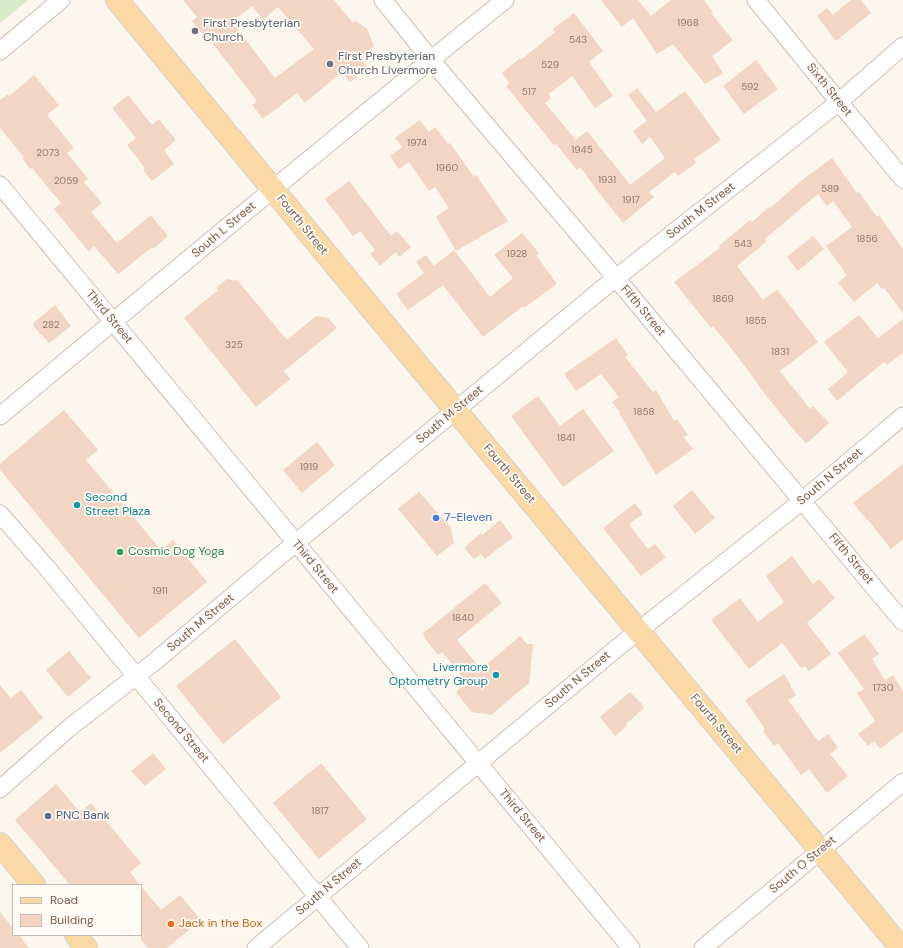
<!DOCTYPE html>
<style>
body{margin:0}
#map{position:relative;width:903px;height:948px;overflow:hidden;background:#fdf6ec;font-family:"DM Sans",sans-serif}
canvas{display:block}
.legend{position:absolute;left:12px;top:884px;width:130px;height:52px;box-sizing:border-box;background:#fffaf3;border:1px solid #cabbb1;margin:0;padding:5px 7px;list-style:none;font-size:12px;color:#7a5c4d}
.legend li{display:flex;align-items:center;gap:8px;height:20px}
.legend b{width:20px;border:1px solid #cabbb1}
</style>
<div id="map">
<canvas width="903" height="948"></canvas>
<ul class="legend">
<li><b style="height:5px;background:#fbd9a5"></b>Road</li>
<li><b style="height:11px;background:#f3d5c3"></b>Building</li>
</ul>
</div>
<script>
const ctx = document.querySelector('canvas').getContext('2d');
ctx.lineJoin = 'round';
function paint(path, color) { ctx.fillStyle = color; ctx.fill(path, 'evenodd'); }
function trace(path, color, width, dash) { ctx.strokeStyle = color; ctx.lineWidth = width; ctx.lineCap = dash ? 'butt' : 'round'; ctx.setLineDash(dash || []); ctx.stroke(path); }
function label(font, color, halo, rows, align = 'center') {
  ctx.font = font + ' "DM Sans",sans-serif'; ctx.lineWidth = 3.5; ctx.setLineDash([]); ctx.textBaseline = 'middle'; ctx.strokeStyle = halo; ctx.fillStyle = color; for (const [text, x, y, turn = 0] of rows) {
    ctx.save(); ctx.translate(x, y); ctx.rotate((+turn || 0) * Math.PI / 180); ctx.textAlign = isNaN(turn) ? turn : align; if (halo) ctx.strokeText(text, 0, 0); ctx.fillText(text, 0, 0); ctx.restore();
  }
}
const green = new Path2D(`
 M 0,0 L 28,0 L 0,23 Z`);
const building = new Path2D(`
 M 183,0 L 334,0 L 353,23 L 356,21 L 367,29 L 374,46 L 360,57 L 368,68 L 350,82 L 342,72 L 305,103 L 297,93 L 263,119 L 252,105 L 257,101 L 210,40 L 208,41 L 192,21 L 197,17 ZM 252,6 L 263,20 L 278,7 L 314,49 L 275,78 L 232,22 Z
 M 601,0 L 638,0 L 651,16 L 671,0 L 704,0 L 713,12 L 711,13 L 733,40 L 712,56 L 723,73 L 705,84 L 673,44 L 657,54 L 633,18 L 622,27 Z
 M 851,0 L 861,0 L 871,13 L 836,41 L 817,16 L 827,8 L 833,15 Z
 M 574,13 L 603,51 L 589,62 L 613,96 L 595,108 L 572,76 L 549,94 L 551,98 L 545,103 L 576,140 L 587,131 L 611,161 L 611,160 L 630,185 L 665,158 L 650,137 L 642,144 L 633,131 L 647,121 L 628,95 L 637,88 L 656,112 L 685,91 L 721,140 L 694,159 L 696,163 L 678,176 L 675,172 L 649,192 L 654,197 L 623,223 L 600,194 L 580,167 L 577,170 L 556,144 L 554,145 L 526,111 L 506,86 L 510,83 L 502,73 L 520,58 L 521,60 L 555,32 L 553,29 Z
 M 756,60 L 778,89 L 744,114 L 723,86 Z
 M 34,75 L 59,105 L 47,115 L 74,148 L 67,153 L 88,179 L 84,182 L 102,203 L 91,212 L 117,243 L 151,215 L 168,236 L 153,249 L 152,247 L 125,269 L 118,274 L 94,246 L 89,252 L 54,209 L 61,203 L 32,168 L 30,169 L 22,158 L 24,157 L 0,128 L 0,100 L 8,94 L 9,96 Z
 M 128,95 L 152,125 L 159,119 L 176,140 L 164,150 L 174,164 L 152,181 L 143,170 L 145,168 L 127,145 L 136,138 L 112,108 Z
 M 420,120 L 429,132 L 435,127 L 448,144 L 450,143 L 474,177 L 476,175 L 508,221 L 456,251 L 436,217 L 449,208 L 435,187 L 429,191 L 409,162 L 399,169 L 390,156 L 402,147 L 395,138 Z
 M 832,158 L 857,193 L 859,192 L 877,217 L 879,215 L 903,249 L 903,313 L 884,288 L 882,289 L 877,283 L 854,302 L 838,283 L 847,275 L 826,246 L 852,227 L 833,201 L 827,206 L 818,194 L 765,239 L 767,241 L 737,266 L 763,300 L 777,289 L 818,342 L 780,371 L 810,409 L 813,406 L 829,423 L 806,444 L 794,430 L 768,398 L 735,353 L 713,326 L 711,328 L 674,282 L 720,248 L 719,246 L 750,220 L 752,222 L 769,207 L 770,208 L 806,177 Z
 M 349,181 L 391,236 L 397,231 L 411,247 L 399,257 L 396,252 L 380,266 L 370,254 L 375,250 L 360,231 L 353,236 L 325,199 Z
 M 522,233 L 539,253 L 536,255 L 557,284 L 524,308 L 523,306 L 483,337 L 443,285 L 408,310 L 396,294 L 424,273 L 416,262 L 426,255 L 434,266 L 454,250 L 490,297 L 513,278 L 494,255 Z
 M 813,236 L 824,249 L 798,271 L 787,257 Z
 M 227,279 L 238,281 L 287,340 L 316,316 L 328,318 L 337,328 L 284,371 L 290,379 L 256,407 L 184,318 L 218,290 L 216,288 Z
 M 55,305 L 71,326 L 49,343 L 42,335 L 41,335 L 32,324 Z
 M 859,315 L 878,338 L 903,319 L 903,353 L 887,365 L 884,362 L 837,401 L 828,389 L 848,372 L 824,342 Z
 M 616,338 L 628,355 L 625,357 L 653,392 L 656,390 L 674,421 L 677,419 L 688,435 L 684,437 L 693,449 L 656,475 L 619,413 L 620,412 L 612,402 L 619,397 L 601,374 L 576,391 L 564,374 Z
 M 538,396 L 560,426 L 583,409 L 614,451 L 563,487 L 511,416 Z
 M 64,410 L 98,450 L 86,460 L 161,550 L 173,540 L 207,582 L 139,638 L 0,470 L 0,464 Z
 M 317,442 L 335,465 L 302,493 L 283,470 Z
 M 903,464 L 903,539 L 891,549 L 868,520 L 867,520 L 853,503 Z
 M 692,490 L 715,518 L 695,534 L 673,506 Z
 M 419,492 L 451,528 L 454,543 L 437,556 L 398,509 Z
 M 635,503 L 643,514 L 629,524 L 648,549 L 655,544 L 666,557 L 641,576 L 603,528 Z
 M 500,520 L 513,537 L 485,559 L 481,554 L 474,559 L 464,548 L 481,533 L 482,535 Z
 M 792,556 L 813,584 L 819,579 L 835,598 L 807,623 L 831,654 L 809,671 L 805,666 L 801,668 L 782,643 L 749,669 L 711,620 L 740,598 L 758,622 L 784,602 L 766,576 Z
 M 485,583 L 502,603 L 457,640 L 481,669 L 520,636 L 527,644 L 533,644 L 529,683 L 491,715 L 472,712 L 466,705 L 456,692 L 467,682 L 442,652 L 438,655 L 425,639 L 423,633 Z
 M 864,634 L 879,654 L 872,659 L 885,680 L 893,675 L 903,691 L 903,731 L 880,749 L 874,741 L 868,746 L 858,734 L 875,721 L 857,693 L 864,689 L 838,653 Z
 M 235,639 L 281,697 L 223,744 L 176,686 Z
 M 69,651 L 91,678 L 68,697 L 46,670 Z
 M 784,674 L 791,685 L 790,686 L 796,695 L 788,700 L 818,741 L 828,734 L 838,748 L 830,754 L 848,776 L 827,793 L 809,769 L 801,775 L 778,743 L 774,746 L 763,731 L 765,729 L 745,700 Z
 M 0,685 L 11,698 L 21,690 L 43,718 L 0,753 Z
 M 630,692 L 642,704 L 641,704 L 644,708 L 626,724 L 627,726 L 615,736 L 600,717 Z
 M 153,753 L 166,769 L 145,786 L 131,771 Z
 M 321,763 L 367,819 L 319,859 L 273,803 Z
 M 56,784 L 80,812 L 91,803 L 141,863 L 130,872 L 140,885 L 70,885 L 15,820 Z
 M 141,886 L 161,910 L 180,895 L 201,920 L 167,948 L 148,948 L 141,940 Z
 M 0,912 L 13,928 L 13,935 L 19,935 L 29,948 L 0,948 Z`);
const minor = new Path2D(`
 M 383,0 L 431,60 L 616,278 L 903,622
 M 756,0 L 839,102 L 903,179
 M 0,51 L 61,0
 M 0,185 L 631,948
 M 0,416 C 168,276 335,136 505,0
 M 0,514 L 47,568 L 360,948
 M 0,789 L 69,728 L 153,663 L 269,565 L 597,293 L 839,102 L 903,46
 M 256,948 L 617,648 L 802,501 L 903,416
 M 703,948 L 903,782`);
const major = new Path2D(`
 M 117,0 L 375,313 L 901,948
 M 0,844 L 34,885
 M 76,935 L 86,948`);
const markers = [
 [195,31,4,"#6b7280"],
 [330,64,4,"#6b7280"],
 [77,505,4,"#0f9aa8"],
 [436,518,4,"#3f7fe0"],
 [120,552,4,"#2e9e5b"],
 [496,675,4,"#0f9aa8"],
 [48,816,4,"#5c6f8a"],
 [171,924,4,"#e8710a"]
];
const numberNames = [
 ["1968",688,23],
 ["543",578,40],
 ["529",550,65],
 ["592",750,87],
 ["517",529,92],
 ["1974",417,143],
 ["1945",582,150],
 ["2073",48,153],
 ["1960",447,168],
 ["1931",607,180],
 ["2059",66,181],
 ["589",830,189],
 ["1917",631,200],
 ["1856",867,239],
 ["543",743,244],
 ["1928",517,254],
 ["1869",723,299],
 ["1855",756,321],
 ["282",51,325],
 ["325",234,345],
 ["1831",780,352],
 ["1858",644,412],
 ["1841",566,438],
 ["1919",309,467],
 ["1911",160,591],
 ["1840",463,618],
 ["1730",883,688],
 ["1817",320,811]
];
const worshipNames = [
 ["First Presbyterian",203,24],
 ["Church",203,38],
 ["First Presbyterian",338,57],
 ["Church Livermore",338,71]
];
const streetNames = [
 ["Sixth Street",829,90,51],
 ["South M Street",701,211,-38],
 ["Fourth Street",302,225,51],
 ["South L Street",224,230,-40],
 ["Fifth Street",643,311,50],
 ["Third Street",109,317,50],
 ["South M Street",450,415,-40],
 ["Fourth Street",509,474,50],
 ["South N Street",830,477,-40],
 ["Fifth Street",851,559,50],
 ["Third Street",315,567,50],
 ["South M Street",201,623,-40],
 ["South N Street",578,680,-40],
 ["Fourth Street",716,724,50],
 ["Second Street",181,731,50],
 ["Third Street",522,816,50],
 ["South O Street",803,865,-40],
 ["South N Street",329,887,-40]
];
const cultureNames = [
 ["Second",85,498],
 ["Street Plaza",85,512],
 ["Livermore",488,668,"right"],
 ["Optometry Group",488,682,"right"]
];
const shopNames = [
 ["7-Eleven",444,518]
];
const leisureNames = [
 ["Cosmic Dog Yoga",128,552]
];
const serviceNames = [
 ["PNC Bank",56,816]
];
const foodNames = [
 ["Jack in the Box",179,924]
];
paint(green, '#d8ecc9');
paint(building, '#f3d5c3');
trace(minor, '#d1beb0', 19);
trace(major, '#dad1cd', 24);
trace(minor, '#fff', 17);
trace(major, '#fbd9a5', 22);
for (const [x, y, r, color] of markers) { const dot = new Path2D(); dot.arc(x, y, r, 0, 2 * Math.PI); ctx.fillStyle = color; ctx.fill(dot); trace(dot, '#fffaf3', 1.5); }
label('10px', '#987a6a', null, numberNames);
label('12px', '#5b616d', '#fffaf3', worshipNames, 'left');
label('12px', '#7a5c4d', '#fffaf3', streetNames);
label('12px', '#0d838f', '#fffaf3', cultureNames, 'left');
label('12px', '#366cbe', '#fffaf3', shopNames, 'left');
label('12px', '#27864d', '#fffaf3', leisureNames, 'left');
label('12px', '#4e5e75', '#fffaf3', serviceNames, 'left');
label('12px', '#c56008', '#fffaf3', foodNames, 'left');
</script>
